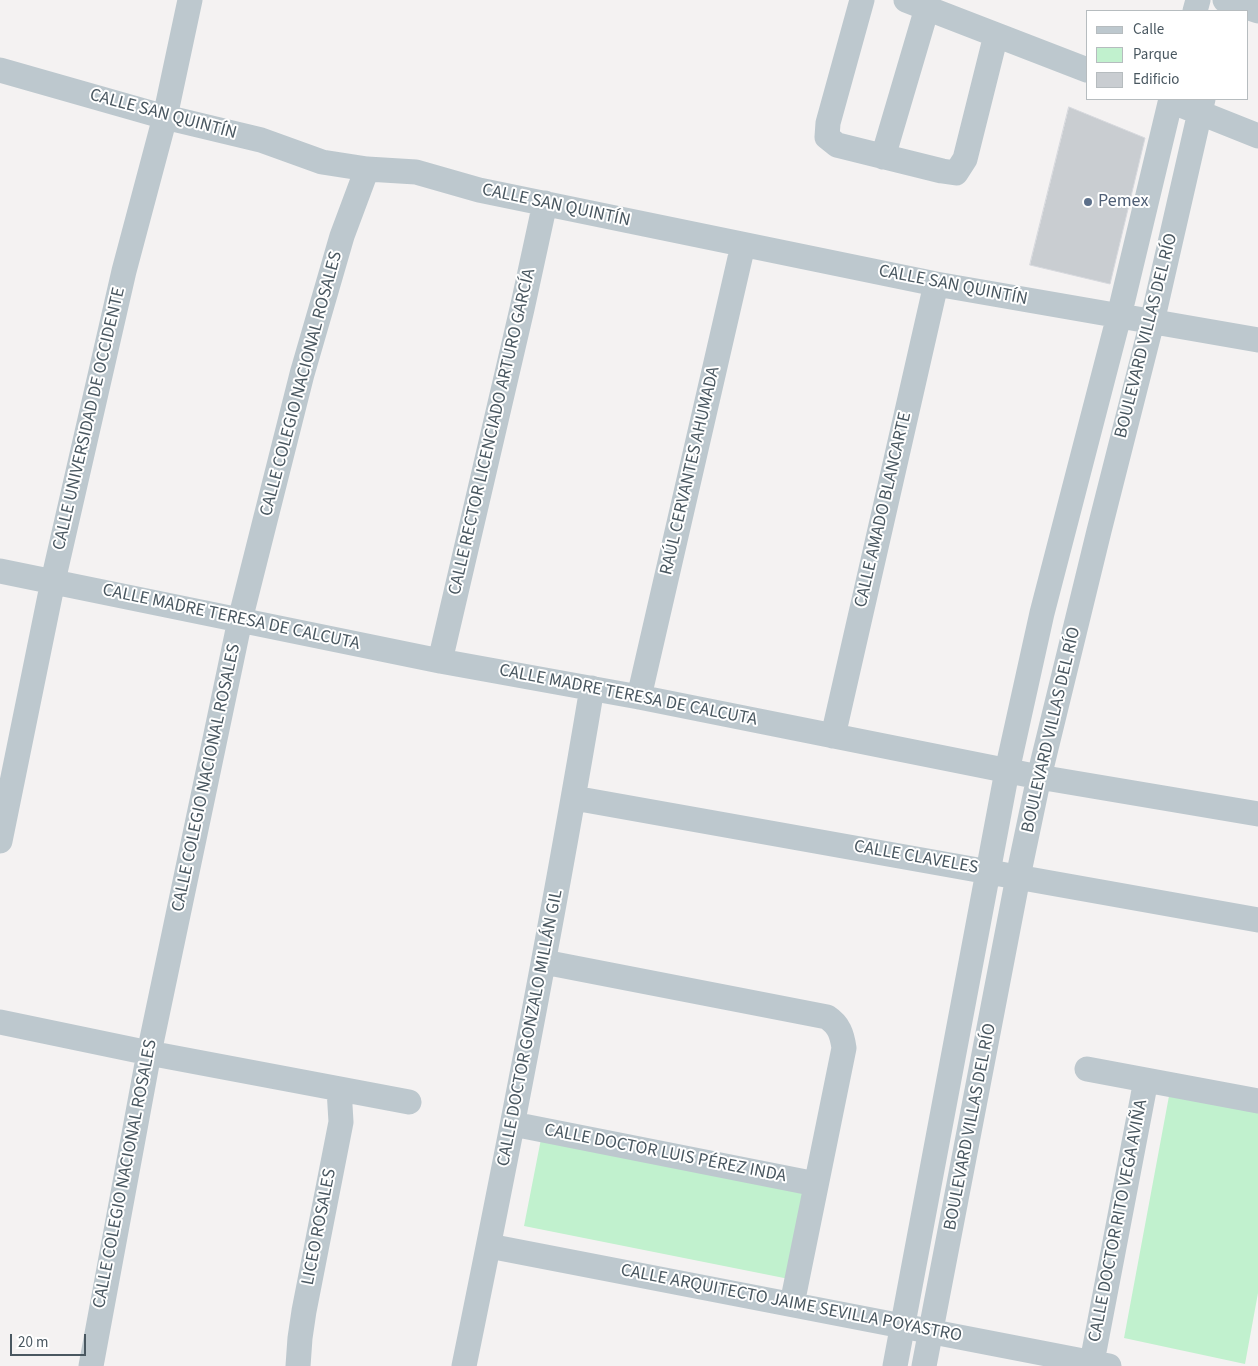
<!DOCTYPE html>
<meta charset="utf-8">
<style>
body{margin:0}
#map{position:relative;width:1258px;height:1366px;overflow:hidden;background:#f4f2f2;font-family:"Source Sans 3",sans-serif}
canvas{display:block}
.legend{position:absolute;left:1086px;top:10px;width:162px;height:90px;box-sizing:border-box;background:#fff;border:1px solid #b6bcbf;margin:0;padding:6px 9px;list-style:none;font-size:15px;color:#495760}
.legend li{display:flex;align-items:center;gap:10px;height:25px}
.legend b{width:25px;border:1px solid #b6bcbf}
.scale{position:absolute;left:10px;top:1334px;width:76px;height:22px;box-sizing:border-box;border:2px solid #495760;border-top:0;padding-left:6px;font-size:15px;line-height:18px;white-space:nowrap;color:#495760;-webkit-text-stroke:4px #fff;paint-order:stroke}
</style>
<div id="map">
<canvas width="1258" height="1366"></canvas>
<ul class="legend">
<li><b style="height:6px;background:#bdc8ce"></b>Calle</li>
<li><b style="height:14px;background:#c1f1ce"></b>Parque</li>
<li><b style="height:14px;background:#c9cdd1"></b>Edificio</li>
</ul>
<div class="scale">20 m</div>
</div>
<script>
const ctx = document.querySelector('canvas').getContext('2d');
ctx.lineJoin = 'round';
function paint(path, color) { ctx.fillStyle = color; ctx.fill(path, 'evenodd'); }
function trace(path, color, width, dash) { ctx.strokeStyle = color; ctx.lineWidth = width; ctx.lineCap = dash ? 'butt' : 'round'; ctx.setLineDash(dash || []); ctx.stroke(path); }
function label(font, color, halo, rows, align = 'center') {
  ctx.font = font + ' "Source Sans 3",sans-serif'; ctx.lineWidth = 4; ctx.setLineDash([]); ctx.textBaseline = 'middle'; ctx.strokeStyle = halo; ctx.fillStyle = color; for (const [text, x, y, turn = 0] of rows) {
    ctx.save(); ctx.translate(x, y); ctx.rotate((+turn || 0) * Math.PI / 180); ctx.textAlign = isNaN(turn) ? turn : align; if (halo) ctx.strokeText(text, 0, 0); ctx.fillText(text, 0, 0); ctx.restore();
  }
}
const green = new Path2D(`
 M 1169,1096 L 1258,1112 L 1258,1293 L 1245,1364 L 1124,1338 Z
 M 541,1139 L 811,1192 L 794,1280 L 524,1226 Z`);
const building = new Path2D(`
 M 1069,107 L 1145,138 L 1110,284 L 1030,265 Z`);
const minor = new Path2D(`
 M 862,0 L 828,123 L 827,137 L 837,145 L 942,171 L 956,173 L 965,159 L 996,35
 M 906,0 L 1087,70
 M 1225,0 L 1258,11
 M 1195,11 L 1198,0
 M 0,70 L 165,117 L 261,140 L 322,162 L 367,169 L 416,172 L 479,190 L 936,284 L 1258,340
 M 1183,106 L 1258,136
 M 883,157 L 927,8
 M 0,571 L 440,661 L 639,697 L 1039,777 L 1258,814
 M 440,661 L 522,309 L 545,203
 M 639,697 L 743,245
 M 833,736 L 936,284
 M 574,798 L 1258,920
 M 0,841 L 53,581 L 124,271 L 165,117 L 190,0
 M 544,962 L 827,1017 C 839,1025 842,1034 844,1048 L 792,1304
 M 0,1022 L 149,1053 L 409,1102
 M 1087,1069 L 1258,1101
 M 513,1124 L 816,1184
 M 489,1246 L 1109,1366
 M 1092,1362 L 1146,1080
 M 91,1366 L 149,1053 L 240,620 L 302,374 L 342,236 L 367,169
 M 298,1366 L 300,1338 L 304,1311 L 341,1122 L 339,1089
 M 464,1366 C 510,1141 554,915 592,688
 M 895,1366 L 1007,771 L 1042,613 L 1119,316 L 1171,99
 M 924,1366 L 1018,877 L 1039,777 L 1099,531 L 1152,322 L 1203,99`);
const markers = [
 [1088,202,5,"#5c6f8a"]
];
const streetNames = [
 ["CALLE SAN QUINTÍN",163,115,15],
 ["CALLE SAN QUINTÍN",556,206,12],
 ["CALLE SAN QUINTÍN",953,286,11],
 ["BOULEVARD VILLAS DEL RÍO",1147,336,-76],
 ["CALLE COLEGIO NACIONAL ROSALES",302,384,-75],
 ["CALLE UNIVERSIDAD DE OCCIDENTE",90,419,-77],
 ["CALLE RECTOR LICENCIADO ARTURO GARCÍA",493,432,-77],
 ["RAÚL CERVANTES AHUMADA",691,471,-77],
 ["CALLE AMADO BLANCARTE",884,510,-77],
 ["CALLE MADRE TERESA DE CALCUTA",231,618,12],
 ["CALLE MADRE TERESA DE CALCUTA",628,696,11],
 ["BOULEVARD VILLAS DEL RÍO",1052,730,-77],
 ["CALLE COLEGIO NACIONAL ROSALES",207,778,-78],
 ["CALLE CLAVELES",916,858,10],
 ["CALLE DOCTOR GONZALO MILLÁN GIL",531,1028,-79],
 ["BOULEVARD VILLAS DEL RÍO",971,1127,-79],
 ["CALLE DOCTOR LUIS PÉREZ INDA",665,1154,11],
 ["CALLE COLEGIO NACIONAL ROSALES",126,1174,-79],
 ["CALLE DOCTOR RITO VEGA AVIÑA",1119,1221,-79],
 ["LICEO ROSALES",320,1227,-79],
 ["CALLE ARQUITECTO JAIME SEVILLA POYASTRO",791,1304,11]
];
const serviceNames = [
 ["Pemex",1098,202]
];
paint(green, '#c1f1ce');
paint(building, '#c9cdd1');
trace(building, '#d6d8dd', 1);
trace(minor, '#bdc8ce', 25);
for (const [x, y, r, color] of markers) { const dot = new Path2D(); dot.arc(x, y, r, 0, 2 * Math.PI); ctx.fillStyle = color; ctx.fill(dot); trace(dot, '#fff', 2); }
label('18px', '#495760', '#fff', streetNames);
label('18px', '#4e5e75', '#fff', serviceNames, 'left');
</script>
